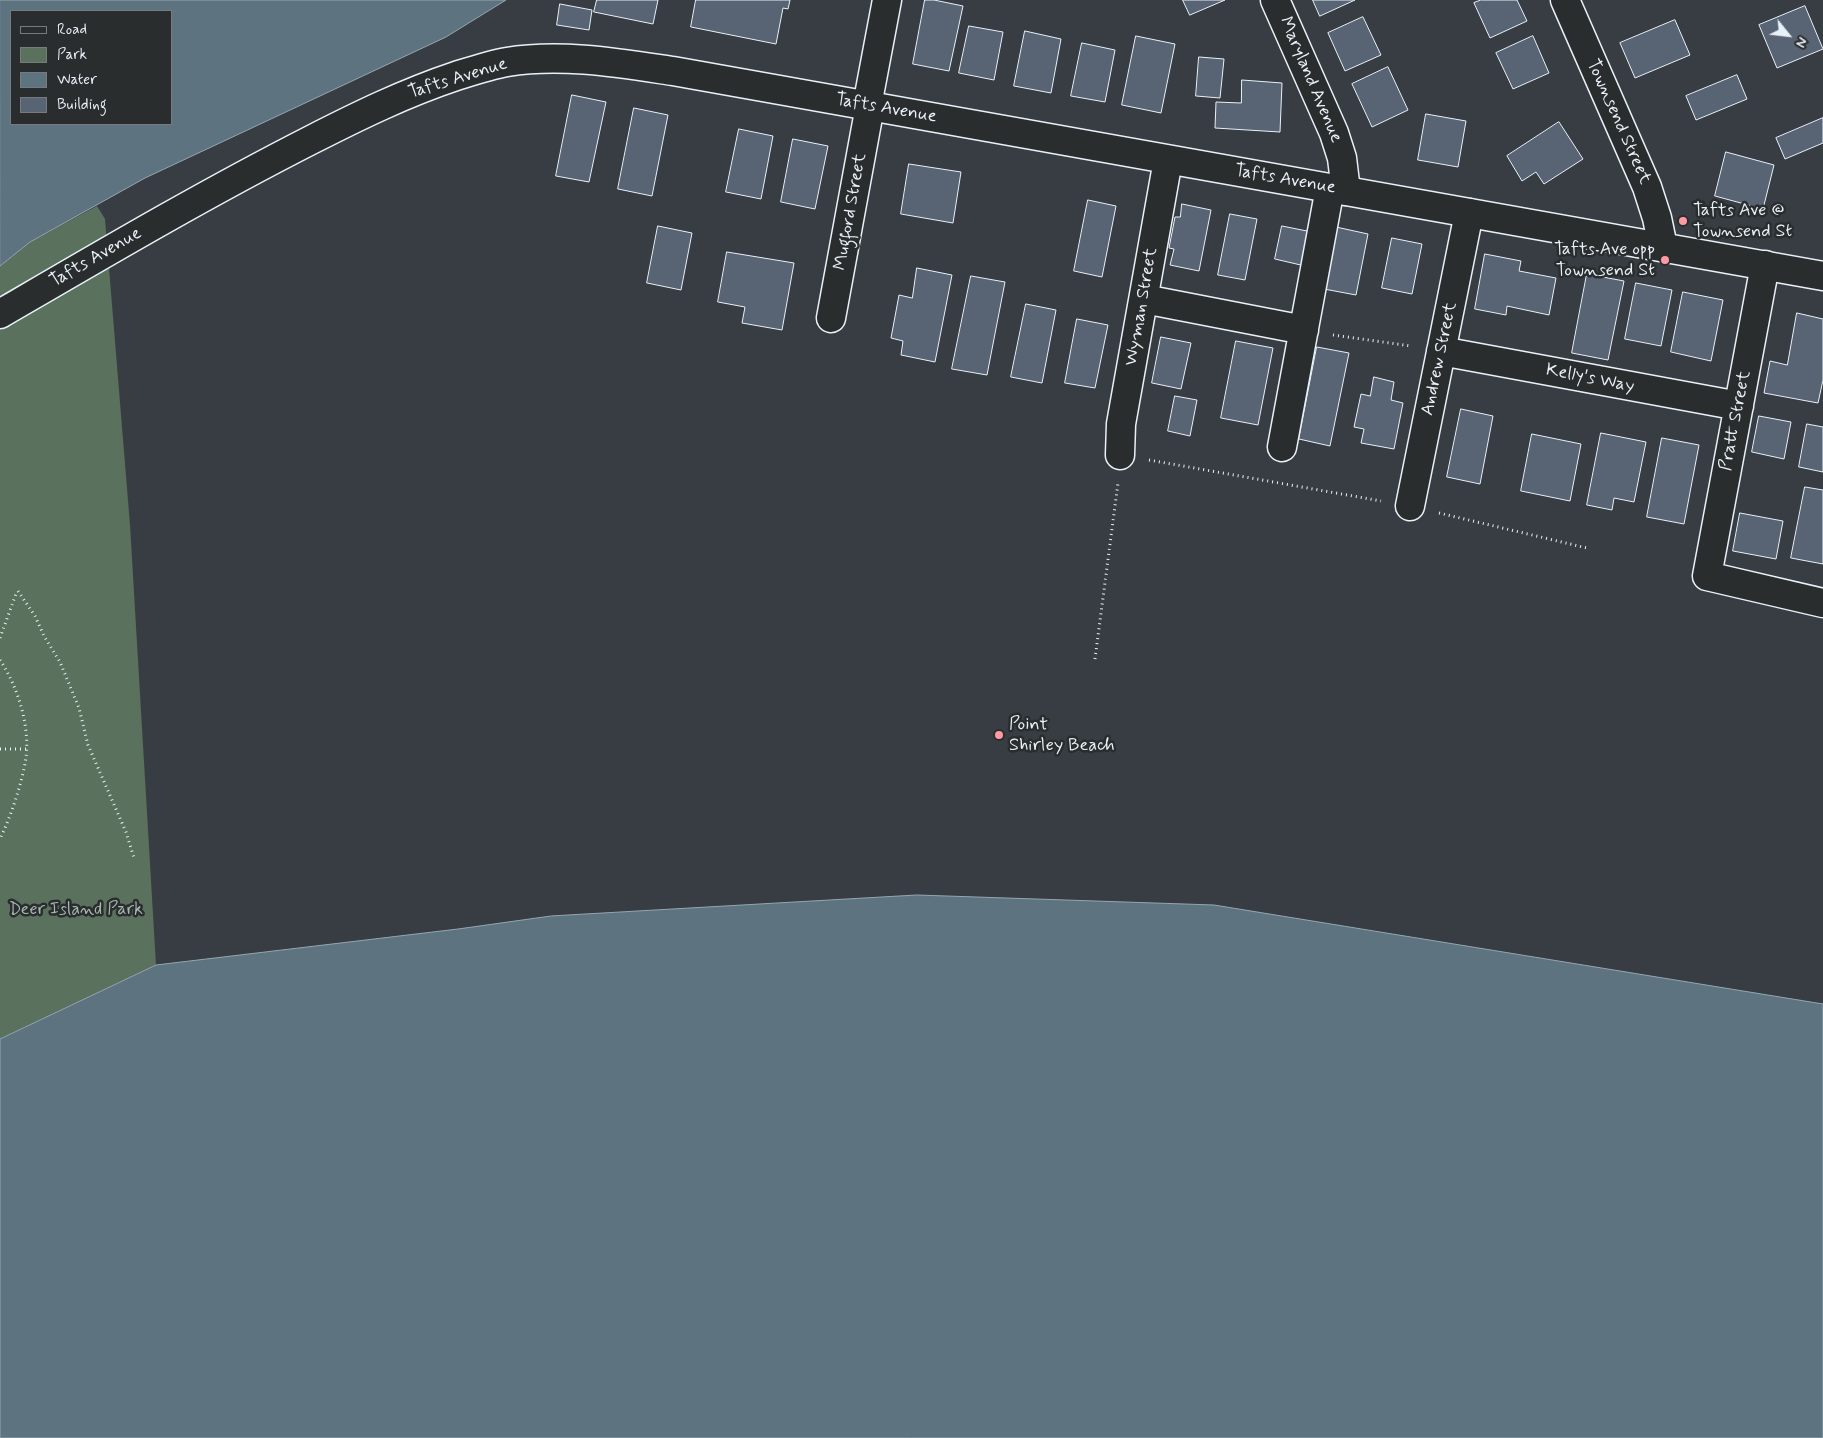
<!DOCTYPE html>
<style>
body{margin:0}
#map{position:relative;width:1823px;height:1438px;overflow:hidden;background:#383d43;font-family:Mynerve,sans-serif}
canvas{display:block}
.legend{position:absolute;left:10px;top:10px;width:162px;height:115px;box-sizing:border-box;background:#2a2d2e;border:1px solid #767b7f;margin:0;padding:6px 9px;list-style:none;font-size:15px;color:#e8f1f8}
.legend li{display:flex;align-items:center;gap:10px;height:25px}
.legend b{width:25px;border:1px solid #767b7f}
.north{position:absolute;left:1763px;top:10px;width:50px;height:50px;-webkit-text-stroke:4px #2a2d2e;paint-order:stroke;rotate:119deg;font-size:14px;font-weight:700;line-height:20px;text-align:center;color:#e8f1f8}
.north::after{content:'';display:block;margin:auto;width:18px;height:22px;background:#e8f1f8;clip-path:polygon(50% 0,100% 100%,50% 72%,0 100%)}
</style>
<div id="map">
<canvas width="1823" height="1438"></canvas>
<ul class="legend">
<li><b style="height:6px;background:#2a2d2e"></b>Road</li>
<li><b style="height:14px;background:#59715d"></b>Park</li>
<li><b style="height:14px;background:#5d7480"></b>Water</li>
<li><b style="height:14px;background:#586374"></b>Building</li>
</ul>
<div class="north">N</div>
</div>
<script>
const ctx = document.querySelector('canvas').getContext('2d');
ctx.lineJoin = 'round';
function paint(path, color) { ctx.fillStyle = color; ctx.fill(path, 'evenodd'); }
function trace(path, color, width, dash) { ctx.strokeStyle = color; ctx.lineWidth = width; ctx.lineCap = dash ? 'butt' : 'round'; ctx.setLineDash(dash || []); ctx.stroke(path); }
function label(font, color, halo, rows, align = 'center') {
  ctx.font = font + ' Mynerve,sans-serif'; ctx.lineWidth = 5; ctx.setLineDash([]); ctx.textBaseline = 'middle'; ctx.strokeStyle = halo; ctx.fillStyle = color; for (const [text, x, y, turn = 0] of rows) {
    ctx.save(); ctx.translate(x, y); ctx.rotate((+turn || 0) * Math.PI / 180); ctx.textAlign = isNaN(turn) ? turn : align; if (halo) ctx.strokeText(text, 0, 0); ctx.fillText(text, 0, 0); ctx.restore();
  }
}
const green = new Path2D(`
 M 97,206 L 105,219 L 130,525 L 156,965 L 0,1039 L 0,266 L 30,242 Z`);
const water = new Path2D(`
 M 0,0 L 506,0 L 446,37 L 145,178 L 30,242 L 0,266 ZM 171,11 L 171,124 L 11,124 L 11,11 Z
 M 917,895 L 1214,905 L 1823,1004 L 1823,1438 L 0,1438 L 0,1039 L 156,965 L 458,929 L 551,916 Z`);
const building = new Path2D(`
 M 597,0 L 658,0 L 653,24 L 594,12 Z
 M 696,0 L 790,0 L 788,9 L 783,8 L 776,44 L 691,27 Z
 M 925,0 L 934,0 L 963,6 L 949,71 L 913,64 Z
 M 1183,0 L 1225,0 L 1190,15 Z
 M 1313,0 L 1355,0 L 1320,16 Z
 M 1481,0 L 1517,0 L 1527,21 L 1490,38 L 1474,3 Z
 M 560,4 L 592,10 L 589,30 L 557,25 Z
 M 1805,6 L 1823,49 L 1777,68 L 1759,25 Z
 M 1363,17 L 1381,55 L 1345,71 L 1328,33 Z
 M 1675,20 L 1690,55 L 1635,78 L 1620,43 Z
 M 969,26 L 1003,32 L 994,80 L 959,73 Z
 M 1025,31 L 1061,39 L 1051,93 L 1014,86 Z
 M 1136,36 L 1175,44 L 1161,113 L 1122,105 Z
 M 1533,36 L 1549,73 L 1513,89 L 1496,53 Z
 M 1082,43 L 1115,50 L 1105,102 L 1071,96 Z
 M 1199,57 L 1224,59 L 1220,98 L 1196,96 Z
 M 1388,67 L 1408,110 L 1372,127 L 1352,84 Z
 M 1737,75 L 1747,99 L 1696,120 L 1686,96 Z
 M 1242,80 L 1282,83 L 1280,132 L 1215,128 L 1216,102 L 1241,103 Z
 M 572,95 L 606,102 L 589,182 L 556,176 Z
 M 634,108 L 668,115 L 652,196 L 618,189 Z
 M 1426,114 L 1466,121 L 1458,167 L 1418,160 Z
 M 1823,118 L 1823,143 L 1785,159 L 1776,138 Z
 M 1559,122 L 1583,159 L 1544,184 L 1536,172 L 1522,181 L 1507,156 Z
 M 739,129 L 773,136 L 761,199 L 726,192 Z
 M 793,139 L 828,146 L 815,209 L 781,202 Z
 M 1726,152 L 1774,165 L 1763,209 L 1715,196 Z
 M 909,164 L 961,172 L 953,223 L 901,214 Z
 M 1088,200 L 1116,206 L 1102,277 L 1074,271 Z
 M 1182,204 L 1211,210 L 1199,271 L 1170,265 L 1174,249 L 1169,248 L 1175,217 L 1180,217 Z
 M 1230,214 L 1257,219 L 1245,280 L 1218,275 Z
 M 658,226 L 692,233 L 681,290 L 647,283 Z
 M 1282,226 L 1312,232 L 1305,266 L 1275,259 Z
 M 1336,227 L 1368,234 L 1356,295 L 1324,289 Z
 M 1392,238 L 1422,244 L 1412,294 L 1382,288 Z
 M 727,252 L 794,263 L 782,330 L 742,323 L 745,307 L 718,302 Z
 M 1485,254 L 1521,261 L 1519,271 L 1556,278 L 1549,315 L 1507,306 L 1506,315 L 1475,309 Z
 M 917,268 L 952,275 L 935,362 L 901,355 L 903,341 L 891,338 L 899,295 L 912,298 Z
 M 1587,274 L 1624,281 L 1608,360 L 1572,353 Z
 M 971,276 L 1005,282 L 987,375 L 952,369 Z
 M 1636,283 L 1672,290 L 1661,346 L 1625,339 Z
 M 1683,292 L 1723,300 L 1711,361 L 1671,352 Z
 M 1026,304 L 1056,310 L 1042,383 L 1011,377 Z
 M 1797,313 L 1823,319 L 1823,380 L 1818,403 L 1764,393 L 1770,361 L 1787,365 Z
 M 1077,319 L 1108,325 L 1095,388 L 1065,383 Z
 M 1161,337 L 1191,343 L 1181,389 L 1152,383 Z
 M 1236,341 L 1273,348 L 1258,425 L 1221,418 Z
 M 1317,347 L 1349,353 L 1330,446 L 1299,439 Z
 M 1374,377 L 1394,382 L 1391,400 L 1403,403 L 1394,449 L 1361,443 L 1364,429 L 1354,427 L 1361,394 L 1370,396 Z
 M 1175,396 L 1197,400 L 1190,436 L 1168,431 Z
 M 1461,409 L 1493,416 L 1480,484 L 1447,477 Z
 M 1759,416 L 1791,422 L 1784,459 L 1752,452 Z
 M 1807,424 L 1823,427 L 1823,472 L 1799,467 Z
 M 1601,433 L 1646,442 L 1634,502 L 1614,498 L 1612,510 L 1587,505 Z
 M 1532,434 L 1581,444 L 1570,501 L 1521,491 Z
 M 1662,438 L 1699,445 L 1684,524 L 1647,517 Z
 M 1805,487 L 1823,490 L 1823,564 L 1791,558 Z
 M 1740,513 L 1783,521 L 1776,559 L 1733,551 Z`);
const path = new Path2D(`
 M 1333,335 L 1411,346
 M 1149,460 L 1381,501
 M 1439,513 L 1587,548
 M 18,591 L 35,616 L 44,636 L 60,662 L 79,708 L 88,745 L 126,832 L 134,858
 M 0,638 L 17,591
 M 1095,659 L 1118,483
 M 0,660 C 18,687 30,726 26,758 C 22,783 11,816 0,839
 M 0,749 L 26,749`);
const minor = new Path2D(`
 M 1275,0 L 1334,133 L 1342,158 L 1346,191
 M 1565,0 L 1647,187 L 1657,218 L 1663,247
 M 867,106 L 887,0
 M 1765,265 L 1707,576 L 1823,603
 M 1144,299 L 1304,330
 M 831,318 L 870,106
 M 1441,351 L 1739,406
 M 1282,447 L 1330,188
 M 1120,455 L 1121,424 L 1168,160
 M 1410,506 L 1469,213`);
const major = new Path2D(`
 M 0,314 C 103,254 205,194 311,140 C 358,116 405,93 456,76 C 472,71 490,65 507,62 C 561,53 619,63 673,71 L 1823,276`);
const markers = [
 [1683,221,5,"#ff9aa2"],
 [1665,260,5,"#ff9aa2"],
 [999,735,5,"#ff9aa2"]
];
const streetNames = [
 ["Tafts Avenue",458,79,-17],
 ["Maryland Avenue",1310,80,67],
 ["Tafts Avenue",886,109,10],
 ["Townsend Street",1618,122,66],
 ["Tafts Avenue",1285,180,10],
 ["Mugford Street",851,212,-80],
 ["Tafts Avenue",96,258,-30],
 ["Wyman Street",1142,307,-80],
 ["Andrew Street",1440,359,-78],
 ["Kelly's Way",1590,379,11],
 ["Pratt Street",1736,421,-79]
];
const poiNames = [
 ["Tafts Ave @",1693,211],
 ["Townsend St",1693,232],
 ["Tafts Ave opp",1655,250,"right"],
 ["Townsend St",1655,271,"right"],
 ["Point",1009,725],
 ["Shirley Beach",1009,746]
];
const parkNames = [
 ["Deer Island Park",76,910]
];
paint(green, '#59715d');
paint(water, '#5d7480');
trace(water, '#95a6b0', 1);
paint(building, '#586374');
trace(building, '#e8f1f8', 1);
trace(minor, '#e8f1f8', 31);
trace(major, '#e8f1f8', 31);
trace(path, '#e8f1f8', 3, [1, 4]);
trace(minor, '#2a2d2e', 28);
trace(major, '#2a2d2e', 28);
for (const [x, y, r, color] of markers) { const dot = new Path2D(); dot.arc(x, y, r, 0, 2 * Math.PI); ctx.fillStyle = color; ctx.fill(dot); trace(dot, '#2a2d2e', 2); }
label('18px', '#e8f1f8', '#2a2d2e', streetNames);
label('18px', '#e8f1f8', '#2a2d2e', poiNames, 'left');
label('18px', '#a8b7b2', '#2a2d2e', parkNames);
</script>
